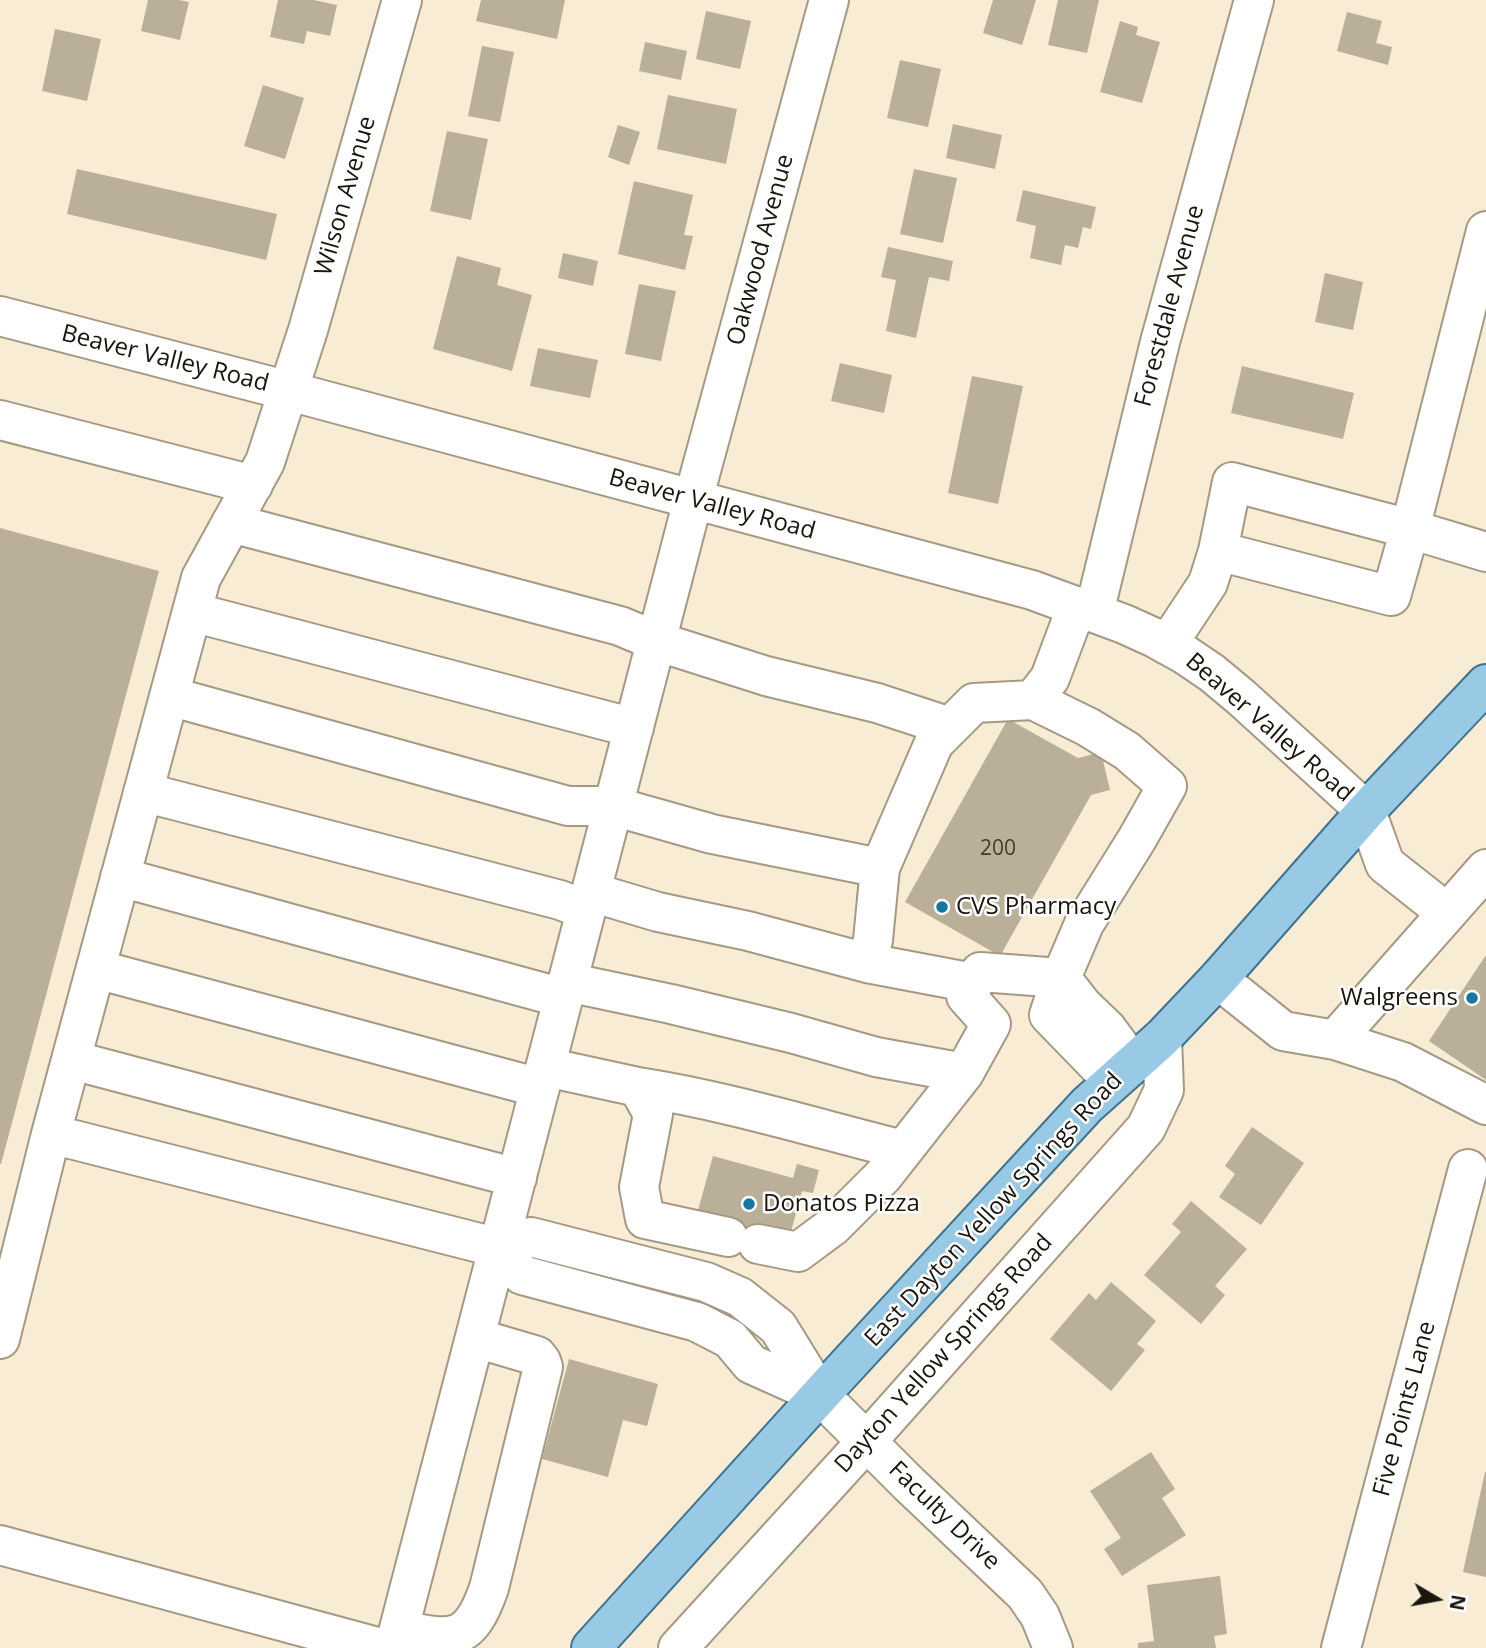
<!DOCTYPE html>
<style>
body{margin:0}
#map{position:relative;width:1486px;height:1648px;overflow:hidden;background:#f8ecd5;font-family:"Open Sans",sans-serif}
canvas{display:block}
.north{position:absolute;left:1402px;top:1564px;width:70px;height:70px;-webkit-text-stroke:5px #fff;paint-order:stroke;rotate:100deg;font-size:19px;font-weight:700;line-height:28px;text-align:center;color:#1a160d}
.north::after{content:'';display:block;margin:auto;width:24px;height:32px;background:#1a160d;clip-path:polygon(50% 0,100% 100%,50% 72%,0 100%)}
</style>
<div id="map">
<canvas width="1486" height="1648"></canvas>
<div class="north">N</div>
</div>
<script>
const ctx = document.querySelector('canvas').getContext('2d');
ctx.lineJoin = 'round';
function paint(path, color) { ctx.fillStyle = color; ctx.fill(path, 'evenodd'); }
function trace(path, color, width, dash) { ctx.strokeStyle = color; ctx.lineWidth = width; ctx.lineCap = dash ? 'butt' : 'round'; ctx.setLineDash(dash || []); ctx.stroke(path); }
function label(font, color, halo, rows, align = 'center') {
  ctx.font = font + ' "Open Sans",sans-serif'; ctx.lineWidth = 5; ctx.setLineDash([]); ctx.textBaseline = 'middle'; ctx.strokeStyle = halo; ctx.fillStyle = color; for (const [text, x, y, turn = 0] of rows) {
    ctx.save(); ctx.translate(x, y); ctx.rotate((+turn || 0) * Math.PI / 180); ctx.textAlign = isNaN(turn) ? turn : align; if (halo) ctx.strokeText(text, 0, 0); ctx.fillText(text, 0, 0); ctx.restore();
  }
}
const building = new Path2D(`
 M 148,0 L 179,0 L 189,2 L 180,40 L 141,31 Z
 M 278,0 L 314,0 L 337,5 L 330,36 L 307,31 L 304,44 L 270,37 Z
 M 481,0 L 565,0 L 557,39 L 476,21 Z
 M 993,0 L 1036,0 L 1022,45 L 983,33 Z
 M 1058,0 L 1099,0 L 1087,53 L 1048,45 Z
 M 706,11 L 751,21 L 740,69 L 696,59 Z
 M 1347,12 L 1382,21 L 1376,43 L 1392,47 L 1388,65 L 1337,51 Z
 M 1120,21 L 1138,27 L 1136,35 L 1160,42 L 1142,103 L 1100,92 Z
 M 55,29 L 101,39 L 87,101 L 42,91 Z
 M 645,42 L 687,51 L 681,80 L 639,71 Z
 M 482,46 L 514,52 L 500,122 L 468,116 Z
 M 900,60 L 941,69 L 928,127 L 887,118 Z
 M 263,85 L 304,98 L 285,159 L 244,146 Z
 M 668,95 L 737,109 L 726,164 L 657,149 Z
 M 953,124 L 1002,135 L 995,169 L 946,158 Z
 M 618,125 L 640,132 L 629,165 L 608,157 Z
 M 447,131 L 488,139 L 471,220 L 430,211 Z
 M 77,169 L 277,214 L 266,260 L 67,214 Z
 M 914,169 L 957,178 L 943,243 L 900,234 Z
 M 634,181 L 693,195 L 684,235 L 693,236 L 685,270 L 618,254 Z
 M 1023,190 L 1096,207 L 1091,229 L 1083,227 L 1078,248 L 1065,245 L 1061,265 L 1030,258 L 1036,226 L 1016,221 Z
 M 888,247 L 953,261 L 949,281 L 929,277 L 916,338 L 886,331 L 896,280 L 881,277 Z
 M 563,253 L 598,261 L 593,286 L 558,278 Z
 M 457,256 L 501,268 L 497,285 L 532,295 L 512,371 L 433,349 Z
 M 1325,273 L 1363,282 L 1353,330 L 1315,322 Z
 M 639,284 L 676,291 L 661,361 L 625,354 Z
 M 538,348 L 598,360 L 590,398 L 530,386 Z
 M 840,363 L 892,375 L 884,413 L 831,401 Z
 M 1242,366 L 1354,393 L 1343,439 L 1231,413 Z
 M 972,376 L 1023,386 L 998,504 L 948,493 Z
 M 0,528 L 159,571 L 1,1164 L 0,1164 Z
 M 1008,719 L 1078,758 L 1101,752 L 1110,790 L 1091,795 L 1000,956 L 905,902 Z
 M 1486,955 L 1486,1080 L 1429,1041 Z
 M 1252,1127 L 1304,1163 L 1261,1225 L 1219,1197 L 1235,1174 L 1225,1166 Z
 M 713,1156 L 793,1178 L 797,1164 L 819,1170 L 813,1193 L 802,1191 L 789,1239 L 697,1214 Z
 M 1191,1201 L 1247,1249 L 1215,1286 L 1225,1295 L 1201,1324 L 1144,1275 L 1181,1232 L 1172,1224 Z
 M 1111,1282 L 1156,1321 L 1137,1344 L 1145,1350 L 1111,1391 L 1050,1339 L 1089,1293 L 1096,1300 Z
 M 569,1359 L 658,1384 L 647,1426 L 623,1420 L 608,1477 L 542,1459 Z
 M 1151,1452 L 1175,1489 L 1162,1498 L 1186,1535 L 1122,1576 L 1104,1549 L 1121,1538 L 1090,1491 Z
 M 1485,1472 L 1486,1472 L 1486,1577 L 1463,1572 Z
 M 1220,1576 L 1227,1634 L 1214,1636 L 1216,1648 L 1138,1648 L 1138,1643 L 1154,1641 L 1147,1585 Z`);
const minor = new Path2D(`
 M 0,316 L 289,391 L 1032,590 L 1124,624 L 1155,638 L 1184,654 L 1212,673 L 1242,698 L 1366,811 L 1385,864 L 1447,913
 M 0,420 L 253,485
 M 231,523 L 620,626 L 656,641 L 766,676 L 877,703 L 950,727
 M 1218,551 L 1391,596 L 1410,529 L 1486,231
 M 192,612 L 634,728
 M 1094,613 L 1160,342 L 1254,0
 M 1167,645 L 1208,583 L 1218,551 L 1232,482 L 1410,529 L 1486,552
 M 169,696 L 568,806 L 613,806 L 712,834 L 880,868
 M 1033,700 L 1050,678 L 1077,606
 M 143,792 L 560,900 L 586,910
 M 120,877 L 563,998
 M 591,892 L 658,912 L 748,931 L 867,963
 M 96,969 L 540,1088
 M 1218,979 L 1283,1031 L 1335,1040 L 1403,1062 L 1486,1105
 M 567,982 L 671,1004 L 791,1033 L 876,1057 L 964,1073
 M 973,983 L 867,963 L 873,940 L 880,868 L 934,743 L 974,703 L 1033,700 L 1088,727 L 1127,751 L 1167,786 L 1137,839 L 1084,924 L 1061,978 L 1049,1015 L 1113,1081
 M 1335,1040 L 1486,869
 M 72,1060 L 517,1178
 M 546,1067 L 638,1087 L 653,1114 L 639,1187 L 645,1219 L 728,1237
 M 638,1087 C 728,1101 815,1128 903,1150
 M 51,1134 L 499,1248 L 531,1237 L 706,1282 L 740,1297 L 778,1327 L 820,1395 L 909,1484 L 1025,1594 L 1040,1616 L 1053,1648
 M 758,1244 L 798,1252 L 833,1226 L 883,1176 L 964,1073 L 991,1024 L 966,996 L 980,972 L 1061,978 L 1083,1006 L 1107,1029 L 1133,1064
 M 499,1248 L 522,1275 L 697,1322 L 730,1339 L 751,1364 L 820,1395
 M 0,1339 L 51,1134 L 201,578 L 265,462 L 308,330 L 402,0
 M 0,1545 L 381,1648
 M 400,1630 C 452,1640 469,1645 489,1588 L 543,1367 L 541,1361 L 537,1356 L 476,1338
 M 394,1648 L 693,500 L 829,0
 M 678,1648 L 866,1442 L 1146,1128 L 1164,1090 L 1162,1038
 M 1341,1648 L 1468,1169`);
const major = new Path2D(`
 M 591,1648 L 820,1395 L 1087,1105 L 1162,1038 L 1218,979 L 1366,811 L 1486,684`);
const markers = [
 [942,907,7,"#1676a3"],
 [1472,998,7,"#1676a3"],
 [749,1204,7,"#1676a3"]
];
const numberNames = [
 ["200",998,849]
];
const streetNames = [
 ["Wilson Avenue",346,196,-74],
 ["Oakwood Avenue",761,250,-75],
 ["Forestdale Avenue",1170,306,-75],
 ["Beaver Valley Road",165,359,14],
 ["Beaver Valley Road",712,505,15],
 ["Beaver Valley Road",1269,728,41],
 ["East Dayton Yellow Springs Road",994,1210,-47],
 ["Dayton Yellow Springs Road",944,1354,-48],
 ["Five Points Lane",1405,1409,-75],
 ["Faculty Drive",944,1516,44]
];
const poiNames = [
 ["CVS Pharmacy",956,907],
 ["Walgreens",1458,998,"right"],
 ["Donatos Pizza",763,1204]
];
paint(building, '#baaf98');
trace(minor, '#a59984', 42);
trace(major, '#3f738e', 42);
trace(minor, '#fff', 38);
trace(major, '#98c9e5', 38);
for (const [x, y, r, color] of markers) { const dot = new Path2D(); dot.arc(x, y, r, 0, 2 * Math.PI); ctx.fillStyle = color; ctx.fill(dot); trace(dot, '#fff', 2.5); }
label('21px', '#423c30', null, numberNames);
label('24px', '#1a160d', '#fff', streetNames);
label('24px', '#1a160d', '#fff', poiNames, 'left');
</script>
